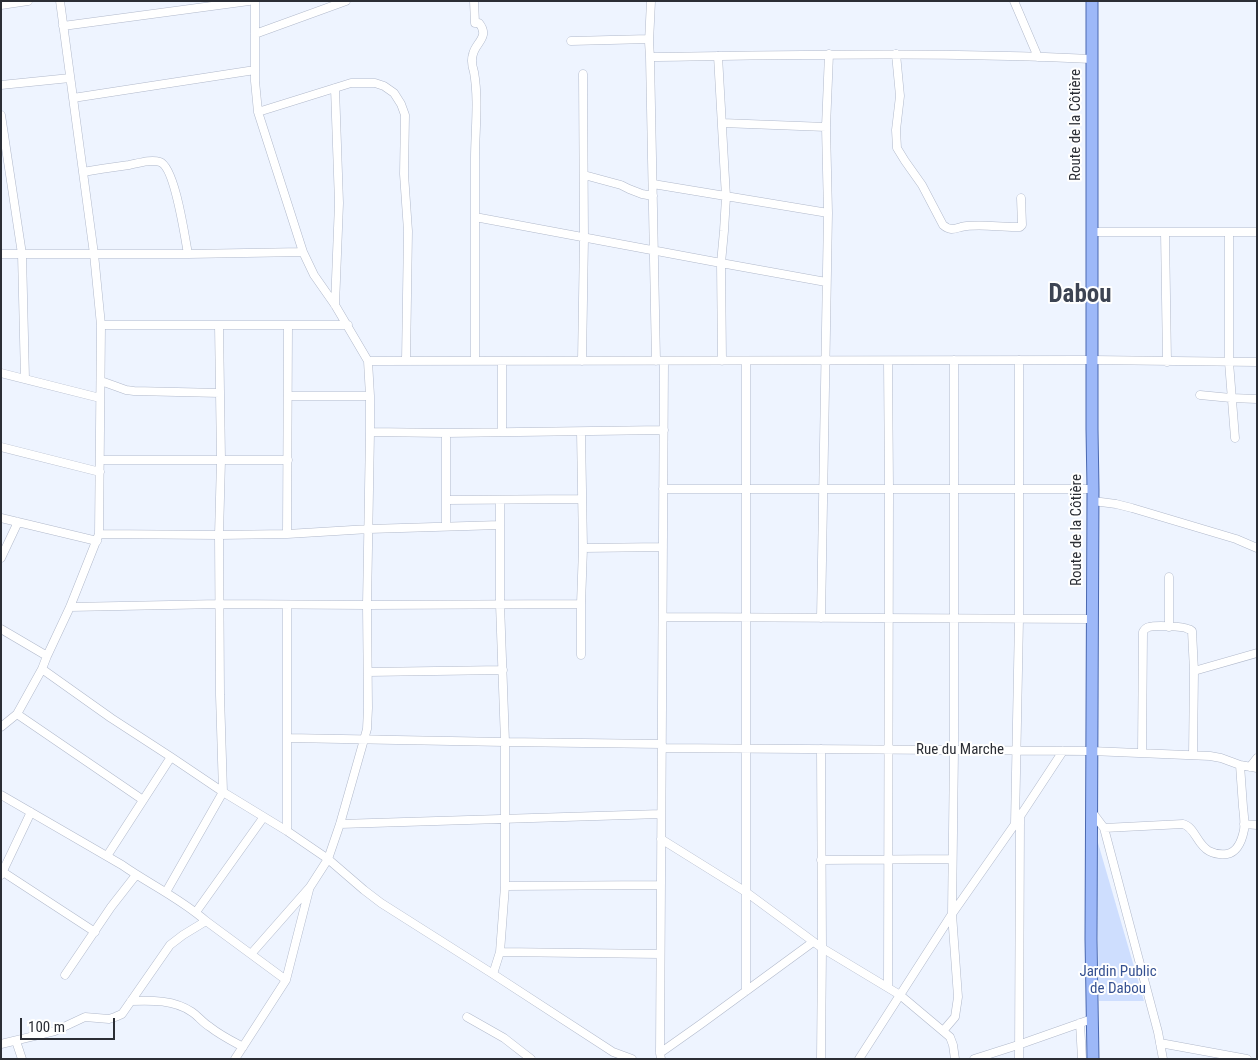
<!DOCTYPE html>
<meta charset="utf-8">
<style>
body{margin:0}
#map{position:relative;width:1258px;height:1060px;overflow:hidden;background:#eef4ff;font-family:"Roboto Condensed",sans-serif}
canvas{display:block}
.frame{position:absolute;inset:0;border:2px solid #2b2e35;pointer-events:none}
.scale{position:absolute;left:20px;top:1018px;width:95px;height:22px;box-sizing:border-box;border:2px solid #2b2e35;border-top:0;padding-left:6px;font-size:15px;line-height:18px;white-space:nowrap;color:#2b2e35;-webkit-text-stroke:4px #fff;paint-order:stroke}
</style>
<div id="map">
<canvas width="1258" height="1060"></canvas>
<div class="frame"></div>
<div class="scale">100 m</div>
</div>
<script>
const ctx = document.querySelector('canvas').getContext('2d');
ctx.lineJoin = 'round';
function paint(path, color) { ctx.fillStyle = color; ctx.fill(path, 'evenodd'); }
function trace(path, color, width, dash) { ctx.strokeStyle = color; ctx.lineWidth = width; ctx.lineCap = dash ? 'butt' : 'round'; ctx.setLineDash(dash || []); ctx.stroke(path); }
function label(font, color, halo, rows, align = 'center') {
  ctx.font = font + ' "Roboto Condensed",sans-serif'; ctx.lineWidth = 4; ctx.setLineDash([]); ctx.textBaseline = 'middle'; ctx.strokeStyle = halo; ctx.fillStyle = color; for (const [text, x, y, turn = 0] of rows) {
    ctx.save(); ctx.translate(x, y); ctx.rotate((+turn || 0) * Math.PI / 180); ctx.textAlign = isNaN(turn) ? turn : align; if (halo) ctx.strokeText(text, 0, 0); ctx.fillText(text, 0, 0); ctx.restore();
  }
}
const green = new Path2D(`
 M 1096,836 L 1144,1001 L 1099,1001 Z`);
const minor = new Path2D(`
 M 474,1 L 475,23 L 479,23 C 490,37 476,42 473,54 C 471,60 472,66 474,72 C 479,100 475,131 475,159 C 475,226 475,294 475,361
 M 651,1 L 649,42 L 650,57 L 656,361
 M 1014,1 L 1038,57
 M 1,5 L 28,1
 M 63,26 L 249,1
 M 255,34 L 346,1
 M 571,41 L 649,39
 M 896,54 L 900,96 L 896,130 L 897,148 L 905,161 L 922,185 L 943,225 C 950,231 954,229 961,227 C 981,223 1001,228 1020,227 L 1022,225 L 1021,198
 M 718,56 L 726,197 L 724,231 L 721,263 L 722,361
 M 650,57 C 797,55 944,52 1091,59
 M 1,85 L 70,78
 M 335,88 L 339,203 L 335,305
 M 73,98 L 255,70
 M 258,112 L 351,83 L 375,83 L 384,86 L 394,93 L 401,104 L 405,115 L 404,174 L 408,231 L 406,361
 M 1,115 L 22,254 L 25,379
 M 722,123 L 826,127
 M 83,172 C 99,169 114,167 129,165 C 139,163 151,159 160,162 C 175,167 185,238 188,254
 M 584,175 L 621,185 L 629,189 L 642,194 L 653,196
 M 653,184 L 828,213
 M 475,217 L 721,263 L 826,282
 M 1091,232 L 1257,232
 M 1165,232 L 1167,362
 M 1229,233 L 1229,362 L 1235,438
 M 1,254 L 188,254 L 303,252
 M 101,325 L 348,325
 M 368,361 L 1092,360 L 1257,362
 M 582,361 L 584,238 L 583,74
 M 746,361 L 746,991
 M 1,373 L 100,398
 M 101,381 L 126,390 L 134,391 L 220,393
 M 1200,395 L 1231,398 L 1257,399
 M 288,396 L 370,396
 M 370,432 L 446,433 L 664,430
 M 502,432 L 502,361
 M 581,432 L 583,548 L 581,604 L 581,655
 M 1,447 L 100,472
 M 100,460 L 288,460
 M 663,489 L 1093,489
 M 446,500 L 582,499
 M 1093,501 L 1116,504 L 1132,508 L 1236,539 L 1257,548
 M 1,518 L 97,541
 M 446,526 L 446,433
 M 99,534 L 219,535 L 287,534 L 369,529 L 500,525
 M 287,534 L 288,325
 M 583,548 L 663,547
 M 1,558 L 18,522
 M 70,607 L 220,604 L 367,605 L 581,604
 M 663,617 L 1092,619
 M 821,618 L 828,213 L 826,127 L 829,54
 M 1169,627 L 1169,577
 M 1,629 L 47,656
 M 42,669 L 111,718 L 171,757 L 223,792 L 287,831 L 328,859 L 364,890 L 381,903 L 493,974 L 613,1052 L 632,1059
 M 1194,671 L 1257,653
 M 368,672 L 503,670
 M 17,714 L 143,800
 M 1,727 L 17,714 L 42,669 L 47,656 L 70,607 L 99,534 L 101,325 L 94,254 L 60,1
 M 288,738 L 505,742 L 662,744
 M 662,748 L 1091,751 L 1210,756 L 1221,758 L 1240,765 L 1257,768
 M 821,749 L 822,948 L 821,1059
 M 1142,753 L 1143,632 C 1145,629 1145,628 1149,627 C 1155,625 1183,626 1188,629 C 1190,629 1191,630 1192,631 L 1194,671 L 1193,755
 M 1250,767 L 1257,758
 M 1,795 L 122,865 C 149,884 180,898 206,921 L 286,980 L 309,890
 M 1092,812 L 1104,828 L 1158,1032 L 1163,1059
 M 340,824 L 661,814
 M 1015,824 L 1019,619 L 1019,360
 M 1244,824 L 1257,825
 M 1104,828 L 1183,824 C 1195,827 1197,845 1209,851 C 1215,854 1221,855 1227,854 C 1238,852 1242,840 1244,830 C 1245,823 1244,815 1243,807 C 1242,793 1241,779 1240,765
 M 287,831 L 287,605
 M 661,839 L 746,892 L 822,948 L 900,995 L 950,1037 L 953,1045 L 955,1059
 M 107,856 L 171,757
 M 821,860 L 952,859
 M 3,872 L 95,932
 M 1,875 L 31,812
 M 505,886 L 661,885
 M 166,892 L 223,792 L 220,695 L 219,535 L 221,460 L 219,325
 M 196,912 L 263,818
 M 500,952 L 660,954
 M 251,954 L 310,887 L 328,859 L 340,824 L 367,729 L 368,708 L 367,605 L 370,432 L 370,396 L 368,361 L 335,305 L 314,275 L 303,252 L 258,112 L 255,81 L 255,1
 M 493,974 L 500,952 L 505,886 L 505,742 L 500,604 L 500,500
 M 65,975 L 111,907 L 136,875
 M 888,987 L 889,489 L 888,361
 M 131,1001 C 151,1000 175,1000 192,1012 C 198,1016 203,1023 210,1027 C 220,1035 232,1041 243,1047
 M 467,1017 L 504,1038 L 531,1059
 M 1080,1023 L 1082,1059
 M 943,1031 L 955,1017 L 958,997 L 952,914 L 954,750 L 954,360
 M 16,1041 L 22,1059
 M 1160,1043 L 1247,1059
 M 1,1044 L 55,1031 L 85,1017 L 109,1019 L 115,1017 L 122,1014 L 170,945 L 183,935 L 206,921
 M 660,1053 L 701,1024 L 813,942
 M 235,1059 L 286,980
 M 661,1059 L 660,1053 L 664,361
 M 859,1059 L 952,914 L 1015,824 L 1063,751
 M 974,1059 L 1018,1045 L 1092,1019
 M 1019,1059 L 1020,818`);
const primary = new Path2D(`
 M 1092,1 L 1092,429 L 1093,489 L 1091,939 L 1093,1059`);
const streetNames = [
 ["Route de la Côtière",1076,125,-90],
 ["Route de la Côtière",1077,530,-90],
 ["Rue du Marche",960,750]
];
const parkNames = [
 ["Jardin Public",1118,972],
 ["de Dabou",1118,989]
];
const townNames = [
 ["Dabou",1080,296]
];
paint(green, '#cedefe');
trace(minor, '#b1b9cb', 9);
trace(primary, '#4b69b0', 13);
trace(minor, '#fff', 8);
trace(primary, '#9db8f8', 11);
label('15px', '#2b2e35', '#fff', streetNames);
label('15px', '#355191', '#fff', parkNames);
label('bold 25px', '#3d4453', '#fff', townNames);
</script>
